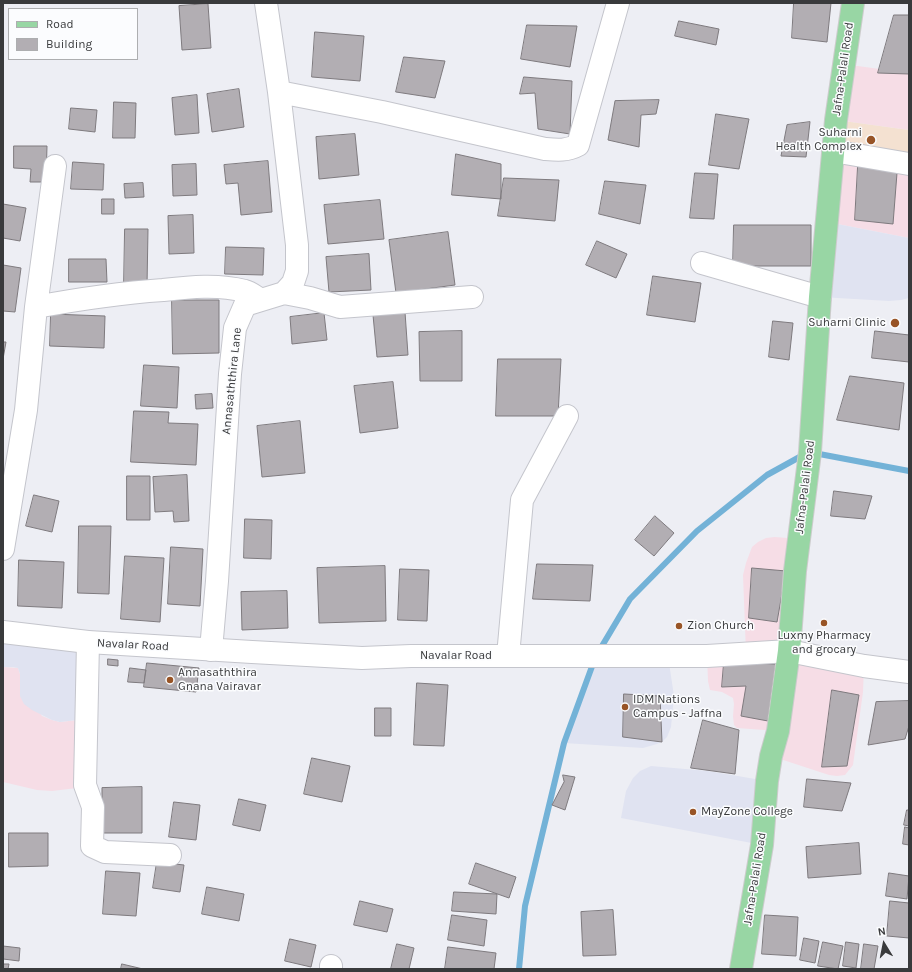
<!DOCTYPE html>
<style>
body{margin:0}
#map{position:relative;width:912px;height:972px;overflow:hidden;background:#edeef4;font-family:Karla,sans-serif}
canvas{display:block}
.frame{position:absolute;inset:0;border:4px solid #393a3c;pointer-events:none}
.legend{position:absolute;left:8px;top:8px;width:130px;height:52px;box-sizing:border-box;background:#fbfcfe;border:1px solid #adaeb0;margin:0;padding:5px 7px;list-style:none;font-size:12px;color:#393a3c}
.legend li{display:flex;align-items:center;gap:8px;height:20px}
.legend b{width:20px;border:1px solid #adaeb0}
.north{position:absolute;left:864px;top:924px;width:40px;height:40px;-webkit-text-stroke:3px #fbfcfe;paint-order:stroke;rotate:350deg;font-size:11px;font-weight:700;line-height:16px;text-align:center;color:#393a3c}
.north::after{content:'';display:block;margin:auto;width:14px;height:18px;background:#393a3c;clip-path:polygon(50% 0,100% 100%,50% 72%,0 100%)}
</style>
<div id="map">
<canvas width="912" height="972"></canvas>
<div class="frame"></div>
<ul class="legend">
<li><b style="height:5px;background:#98d6a4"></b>Road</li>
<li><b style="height:11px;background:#b2aeb3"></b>Building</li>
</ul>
<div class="north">N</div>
</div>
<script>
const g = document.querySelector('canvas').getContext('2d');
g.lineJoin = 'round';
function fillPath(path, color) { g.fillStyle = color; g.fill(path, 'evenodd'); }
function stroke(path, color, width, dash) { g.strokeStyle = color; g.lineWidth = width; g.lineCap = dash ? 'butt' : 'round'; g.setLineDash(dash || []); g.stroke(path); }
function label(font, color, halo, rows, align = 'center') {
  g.font = font + ' Karla,sans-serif'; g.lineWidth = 3; g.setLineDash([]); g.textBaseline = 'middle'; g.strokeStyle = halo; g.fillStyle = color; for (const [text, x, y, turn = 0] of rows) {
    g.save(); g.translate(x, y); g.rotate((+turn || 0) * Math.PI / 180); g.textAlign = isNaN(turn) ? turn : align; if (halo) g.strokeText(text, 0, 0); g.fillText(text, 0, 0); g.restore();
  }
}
const commercial = new Path2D(`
 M843,64l66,9v57l-73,-10z
 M833,151l76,13v74l-82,-16z
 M775,537l24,2 -10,112 75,15 -1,26 -10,73 -8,10 -8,1 -8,-1 -58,-19 7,-25 -41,-3 -3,-3 -1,-9 1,-12 -1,-6 -11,-6 -12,-2 -2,-9 -1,-25 39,-3 -3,-78 3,-12 6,-16 6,-5 8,-4z
 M3,667l15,1 2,6v7l22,35 10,4 8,2 17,-2v68l-25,3 -15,-1 -34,-8z`);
const built = new Path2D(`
 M827,222l82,16v60l-8,2 -12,1 -69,-4z
 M3,632l85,10 -11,78 -17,2 -8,-2 -20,-10 -8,-6 -4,-8v-22l-2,-6 -5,-1h-10z
 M596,656h72l6,40 -3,31 -4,10 -4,4 -6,3 -14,4 -79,-5z
 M651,766l57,5 59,10 -5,64 -141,-27 5,-27 7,-13 7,-7z`);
const medical = new Path2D(`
 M836,120l73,10v34l-76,-13z`);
const stream = new Path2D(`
 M814,453l95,18
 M599,651l31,-52 67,-68 70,-56 38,-21
 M519,969l6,-63 39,-163 30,-82`);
const building = new Path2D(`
 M794,3h37l-4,39 -35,-4z
 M208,4l3,44 -29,2 -3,-44z
 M894,15h15v59l-31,-1z
 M679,21l40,8 -3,16 -41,-9z
 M527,25l50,1 -7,41 -49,-8z
 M315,32l49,4 -4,45 -48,-4z
 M404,57l41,4 -10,37 -39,-6z
 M524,77l48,4 -2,53 -32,-5 -3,-36 -15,1z
 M239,89l5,38 -32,5 -5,-38z
 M197,95l2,38 -24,2 -3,-37z
 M659,100l-3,14 -15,1 -2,32 -31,-7 7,-39z
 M114,102l22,1 -1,35h-22z
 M71,108l26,2 -2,22 -26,-3z
 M716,114l33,5 -10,50 -30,-4z
 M810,122l-4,35 -25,-1 6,-31z
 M355,134l4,41 -40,4 -3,-42z
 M14,146h33l-1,36h-16l1,-13 -17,-1z
 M456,154l45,10v35l-49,-4z
 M268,161l4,51 -31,3 -3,-32 -12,1 -2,-19z
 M73,162l31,2 -1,26 -32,-1z
 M196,164l1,31 -24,1 -1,-31z
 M858,166l39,7 -4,51 -38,-4z
 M695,173l23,1 -4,45 -24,-1z
 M504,178l55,2 -4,41 -57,-5z
 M605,181l41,4 -6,39 -41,-10z
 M143,183l1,14 -19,1 -1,-14z
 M102,199h12v15h-12z
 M380,200l4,39 -56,5 -4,-39z
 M3,204l23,4 -6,33 -17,-3z
 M193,215l1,38 -25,1 -1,-38z
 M734,225h77v41h-78z
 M125,229h23l-1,57 -23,-1z
 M448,232l7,53 -59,8 -7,-53z
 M597,241l30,13 -11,24 -30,-13z
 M226,247l38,1 -1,27 -38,-1z
 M369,254l2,36 -42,2 -3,-35z
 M69,259h37l1,23h-38z
 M3,265l18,3 -6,44 -12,-1z
 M653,276l48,7 -6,39 -48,-7z
 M172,300h47v53l-46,1z
 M405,312l3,43 -31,2 -4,-42z
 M324,313l3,27 -35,4 -2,-27z
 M51,314l54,2 -1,32 -54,-2z
 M773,321l20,2 -4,37 -20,-3z
 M462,331v50h-42l-1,-49z
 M875,331l34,4v27l-37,-4z
 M3,342h3l-3,17z
 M498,359h63l-3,57h-62z
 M144,365l35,2 -2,41 -36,-2z
 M850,376l54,7 -5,47 -62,-10z
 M393,382l5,46 -38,5 -6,-47z
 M212,394l1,14 -17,1 -1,-14z
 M134,411l35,1 -1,11 30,1 -2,41 -65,-3z
 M300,421l5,52 -43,4 -5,-51z
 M187,475l2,46 -15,1 -1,-11 -18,1 -2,-35z
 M127,476h23v44h-23z
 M834,491l38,5 -7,23 -34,-3z
 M34,495l25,6 -7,31 -26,-6z
 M655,516l19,17 -20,23 -19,-16z
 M245,519l27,1 -1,39 -27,-1z
 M79,526h32l-2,68 -31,-1z
 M171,547l32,2 -3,57 -32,-2z
 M125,556l39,2 -4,64 -39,-3z
 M19,560l45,2 -2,46 -44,-2z
 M537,564l56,1 -3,36 -57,-2z
 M385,566l1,55 -67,2 -2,-55z
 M752,568l34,3 -9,51 -28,-4z
 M400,569l29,1 -2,51 -29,-1z
 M287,591l1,37 -46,2 -1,-38z
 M108,659l10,1v6l-10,-1z
 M147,663l52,5 -3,24 -52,-5z
 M724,663l52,1 -8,57 -27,-5 5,-30 -24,1z
 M130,668l16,2 -2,13 -16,-1z
 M417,683l31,2 -4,61 -30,-1z
 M832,690l27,5 -12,71 -25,1z
 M624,694l36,2 2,46 -39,-5z
 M909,701v25l-4,13 -37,6 8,-43z
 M375,708h16v28h-16z
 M703,720l36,10 -4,44 -44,-6z
 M312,758l38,8 -8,36 -38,-8z
 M563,775l12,2 -10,33 -13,-5 12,-23z
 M807,779l44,4 -9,28 -38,-4z
 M142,787v46h-40v-45z
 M239,799l27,6 -6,26 -27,-6z
 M174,802l26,3 -4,35 -27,-3z
 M907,810h2v16l-5,-1z
 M905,827l4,1v17l-6,-1z
 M9,833h39v33l-39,1z
 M859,843l2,31 -53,4 -2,-31z
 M157,862l27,3 -4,27 -27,-4z
 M476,863l40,14 -7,21 -40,-14z
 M106,871l34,2 -4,43 -33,-2z
 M889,873l20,3 -2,23 -21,-3z
 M207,887l37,7 -5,27 -37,-7z
 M454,892l43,2 -1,20 -44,-3z
 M360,901l33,8 -6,23 -33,-7z
 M890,901l19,2v35l-22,-2z
 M613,910l3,45 -33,1 -2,-44z
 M452,915l35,5 -3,26 -36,-6z
 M765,915l33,2 -2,39 -34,-2z
 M804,938l15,3 -4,22 -15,-3z
 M290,939l26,6 -5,22 -26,-6z
 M823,942l20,4 -5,23 -20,-3z
 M846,942l13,2 -3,24 -13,-2z
 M397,944l17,4 -5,21h-18z
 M864,944l14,2 -4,23h-13z
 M3,946l17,2 -1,13 -16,-2z
 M448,947l48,6 -2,16h-49z
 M3,964h6l-1,5h-5z
 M122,964l21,5h-22z`);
const minor = new Path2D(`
 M279,92l103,20 163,37c12,1 22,2 33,-4l40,-142
 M833,151l76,13
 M55,166l-19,141c43,-8 84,-14 127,-17 27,-3 55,-6 82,1 5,1 11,6 16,9
 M702,263l118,34
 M284,293l26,5 30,9 132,-10
 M3,549l23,-139 10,-103
 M88,642l-3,143 8,22 -1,39 13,6 65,3
 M211,650l6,-69 13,-207 5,-46 10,-23 39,-12 9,-10 4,-12v-26l-18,-153 -13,-89
 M508,656l14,-156 45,-84
 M331,969v-3`);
const tertiary = new Path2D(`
 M3,632l85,10 164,10 110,6 49,-2h296l82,-5 75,15 45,6`);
const primary = new Path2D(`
 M741,969l21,-124 5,-64 4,-25 7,-25 11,-80 6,-80 15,-119 10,-155 16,-177 17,-117`);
const markers = [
 [871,140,5,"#985426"],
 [895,323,5,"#985426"],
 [824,623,4,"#985426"],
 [679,626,4,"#985426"],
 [170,680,4,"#985426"],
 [625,707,4,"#985426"],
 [693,812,4,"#985426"]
];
const streetNames = [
 ["Jafna-Palali Road",843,69,-82],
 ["Annasaththira Lane",232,381,-84],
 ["Jafna-Palali Road",805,487,-83],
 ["Navalar Road",133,645,3],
 ["Navalar Road",456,656],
 ["Jafna-Palali Road",755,879,-81]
];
const poiNames = [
 ["Suharni",862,133,"right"],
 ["Health Complex",862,147,"right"],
 ["Suharni Clinic",886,323,"right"],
 ["Zion Church",687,626],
 ["Luxmy Pharmacy",824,636,"center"],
 ["and grocary",824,650,"center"],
 ["Annasaththira",178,673],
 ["Gnana Vairavar",178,687],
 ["IDM Nations",633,700],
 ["Campus - Jaffna",633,714],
 ["MayZone College",701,812]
];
fillPath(commercial, '#f6dde6');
fillPath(built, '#e0e3f1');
fillPath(medical, '#f4e1d1');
stroke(stream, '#73b2d7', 6);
fillPath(building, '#b2aeb3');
stroke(building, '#7e7a7e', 1);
stroke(minor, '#c4c5cc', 24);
stroke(tertiary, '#c4c5cc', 24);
stroke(primary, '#ccc', 24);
stroke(minor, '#fff', 22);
stroke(tertiary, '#fff', 22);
stroke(primary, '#98d6a4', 22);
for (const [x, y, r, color] of markers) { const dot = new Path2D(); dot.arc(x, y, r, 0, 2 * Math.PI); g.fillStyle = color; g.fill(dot); stroke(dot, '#fbfcfe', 1.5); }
label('12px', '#393a3c', '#fbfcfe', streetNames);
label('12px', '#393a3c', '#fbfcfe', poiNames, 'left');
</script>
